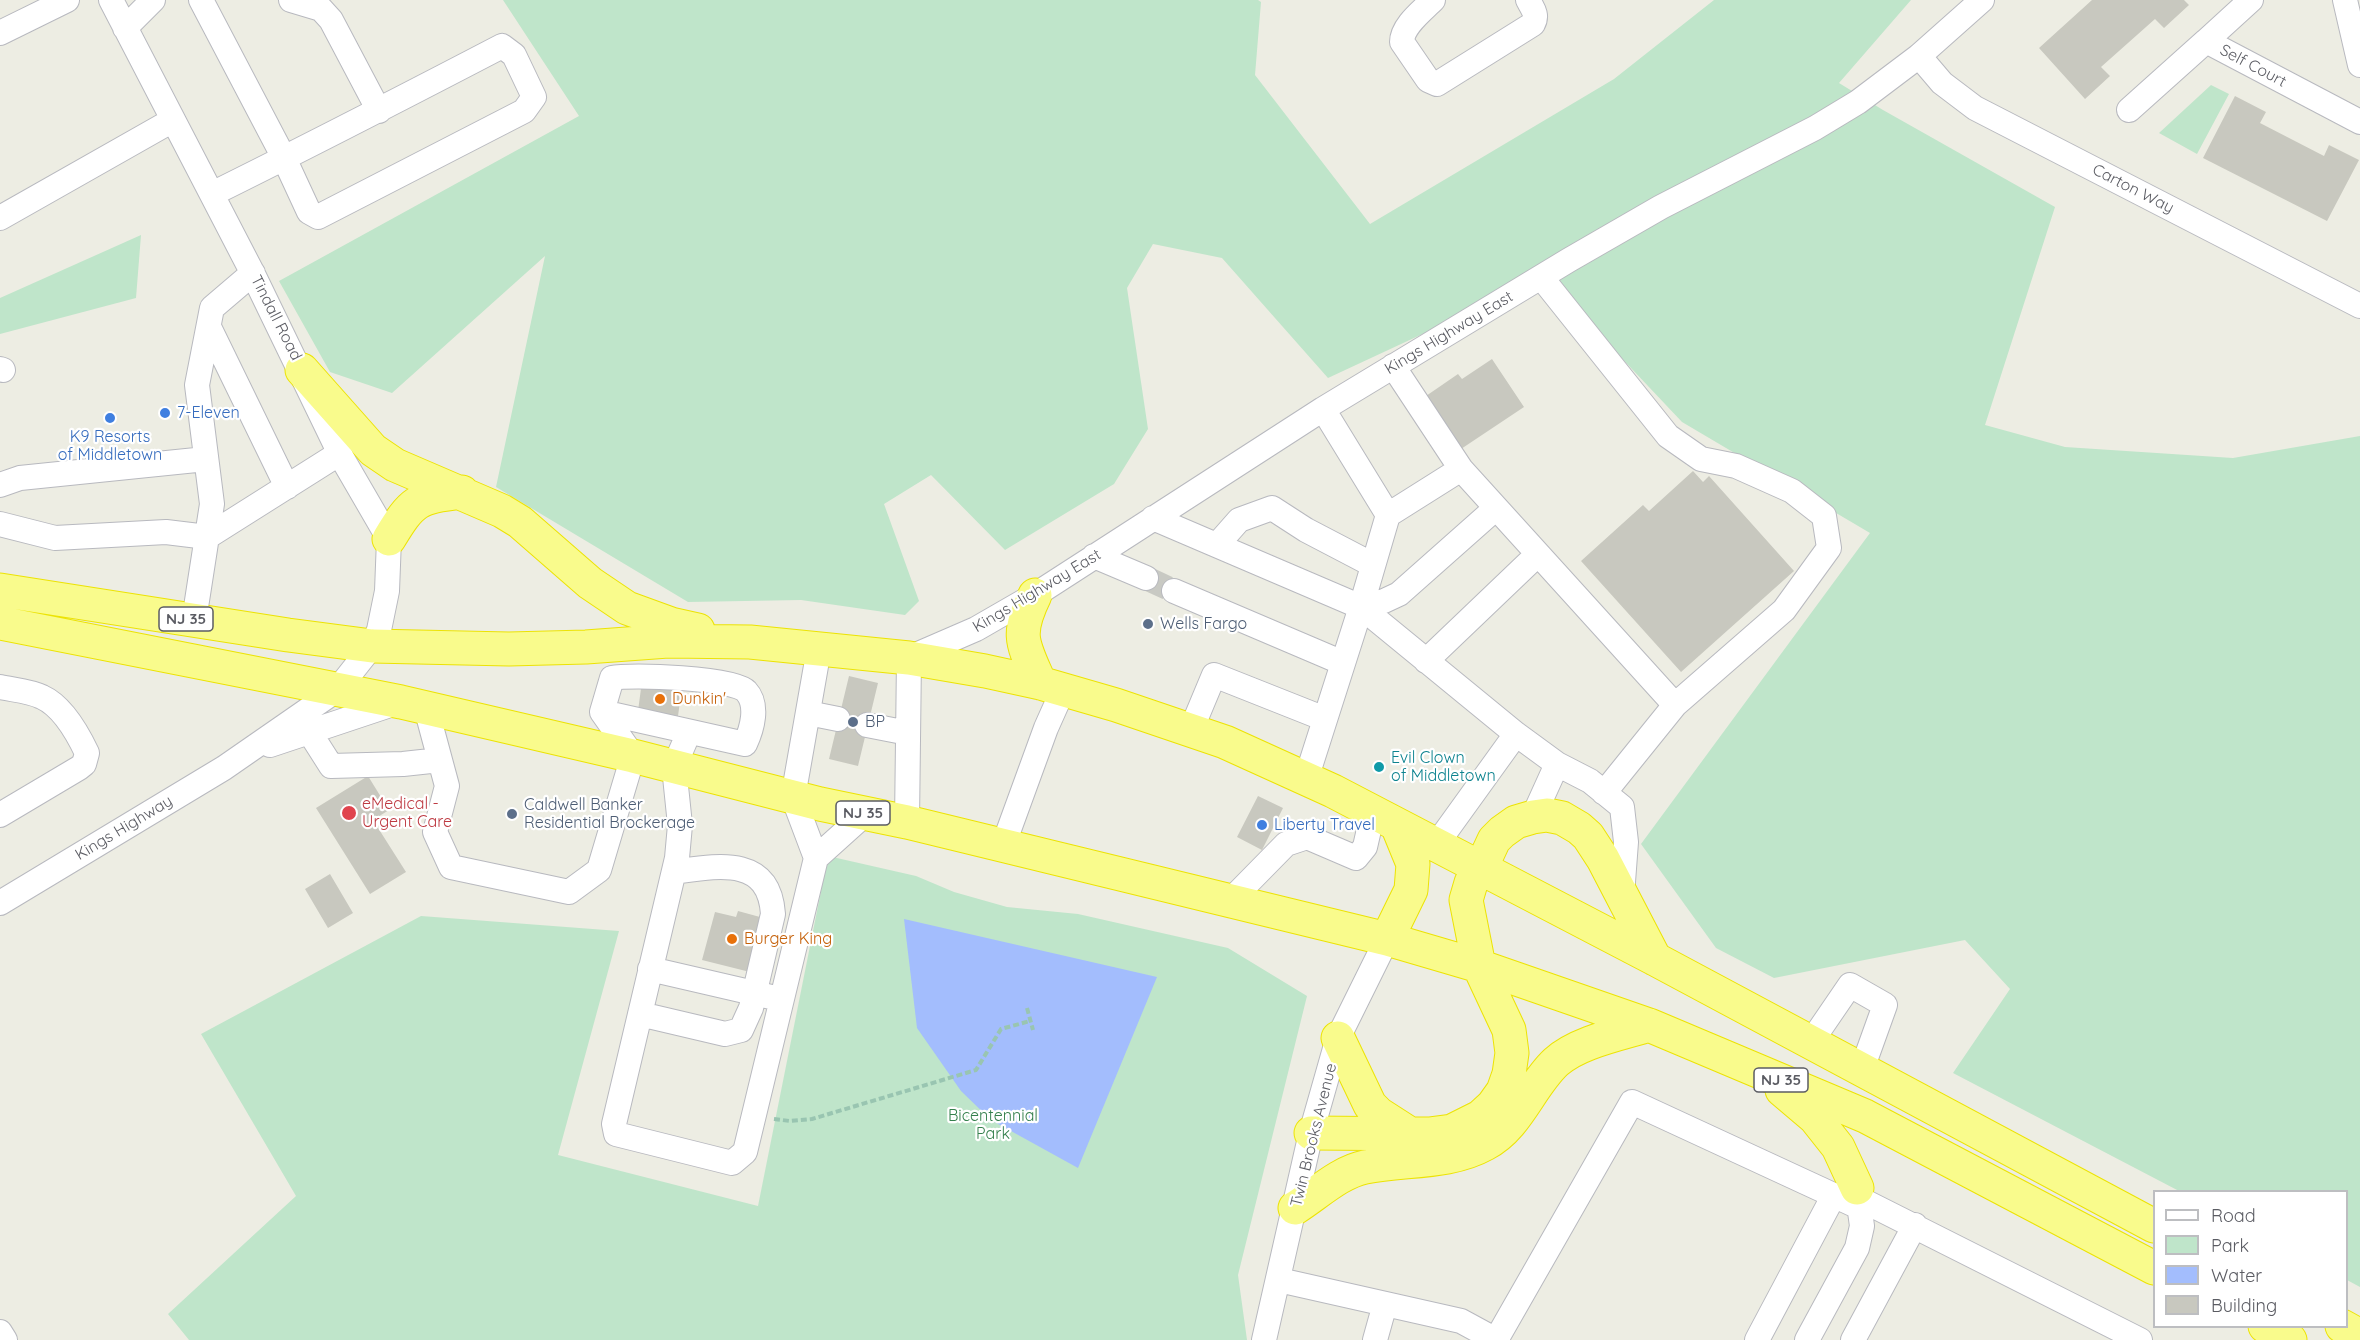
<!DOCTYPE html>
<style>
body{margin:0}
#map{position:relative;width:2360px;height:1340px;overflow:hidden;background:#edede3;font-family:Quicksand,sans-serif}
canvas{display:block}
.legend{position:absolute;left:2153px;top:1190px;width:195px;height:138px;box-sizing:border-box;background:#fff;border:2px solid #bdbec1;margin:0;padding:8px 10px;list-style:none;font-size:18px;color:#5b5c63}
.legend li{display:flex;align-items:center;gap:12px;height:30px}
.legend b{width:30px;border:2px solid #bdbec1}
</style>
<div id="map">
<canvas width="2360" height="1340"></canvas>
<ul class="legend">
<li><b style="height:8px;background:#fff"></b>Road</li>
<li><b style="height:16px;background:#bfe5ca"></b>Park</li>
<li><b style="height:16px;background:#a3bdfd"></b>Water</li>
<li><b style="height:16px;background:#c8c8bf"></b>Building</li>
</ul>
</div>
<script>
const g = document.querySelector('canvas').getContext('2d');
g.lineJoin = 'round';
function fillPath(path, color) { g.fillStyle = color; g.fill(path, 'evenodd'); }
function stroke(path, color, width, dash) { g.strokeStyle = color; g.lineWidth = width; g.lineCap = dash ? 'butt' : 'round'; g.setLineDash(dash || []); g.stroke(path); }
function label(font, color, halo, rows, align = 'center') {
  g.font = font + ' Quicksand,sans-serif'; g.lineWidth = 4.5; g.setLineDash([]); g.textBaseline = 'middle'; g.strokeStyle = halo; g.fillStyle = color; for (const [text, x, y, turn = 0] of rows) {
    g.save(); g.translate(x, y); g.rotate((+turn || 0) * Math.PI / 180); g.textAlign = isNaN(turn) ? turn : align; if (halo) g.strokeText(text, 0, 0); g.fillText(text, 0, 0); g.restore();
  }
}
const green = new Path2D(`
 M503,0h755l3,2 -6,73 115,149 244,-145 100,-79h197l-72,83 44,27 172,97 -70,218 80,22 168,11 127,-22v851l-13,-7 -1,-88 -167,-1 -226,-118 57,-84 -45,-49 -191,38 -58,-30 -75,-104 229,-311 -188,-111 -137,-145 -217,101 -106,-120 -69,-14 -26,44 21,141 -34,55 -109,66 -74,-75 -47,29 35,97 -14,14 -104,-15 -113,2 -192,-115 49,-231 -153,137 -62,-21 -51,-91 300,-165z
 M2211,85l18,9 -32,60 -38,-21z
 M141,235l-5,63 -136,36v-36z
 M828,856l88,20 38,16 53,15 71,7 150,34 79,48 -69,279 9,65h-1058l-21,-26 128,-118 -95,-162 220,-118 198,15 -61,224 200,51z`);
const water = new Path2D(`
 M904,919l253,58 -79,191 -87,-48 -30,-29 -44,-63z`);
const building = new Path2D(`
 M2092,0h92l5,5 -25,23 -9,-9 -54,48 9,9 -25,23 -46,-51z
 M2235,96l31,16 -6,11 64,33 5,-11 30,15 -32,61 -124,-63z
 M1492,359l32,48 -63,42 -35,-53 32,-22 4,5z
 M1693,471l10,11 6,-6 85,95 -113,101 -100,-111 62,-56 6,6z
 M849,676l29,7 -20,83 -29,-7z
 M642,681l40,6 -4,29 -40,-5z
 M368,776l21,34 -16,10 33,52 -36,22 -54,-86z
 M1258,796l25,12 -21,42 -25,-13z
 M330,874l23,39 -25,15 -23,-39z
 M738,911l22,6 -10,55 -48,-12 13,-48 21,5z`);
const minorTunnel = new Path2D(`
 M1146,578l28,13`);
const path = new Path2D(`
 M1027,1008l6,22
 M774,1119l16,2 22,-2 164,-49 25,-41 29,-8`);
const minor = new Path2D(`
 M201,0l83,158 25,54 9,5 206,-106 10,-14 -20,-42 -12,-9c-96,50 -193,100 -290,148
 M291,0l30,9 10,11 48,91
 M1433,0c-11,11 -31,26 -31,42l26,38 9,4 96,-60c5,-9 0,-15 -5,-24
 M2251,0l-45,41 154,81
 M2345,0l15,65
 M125,28l28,-28
 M0,33l67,-33
 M1919,56l23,27 33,25 385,198
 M2129,110l77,-69
 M0,218l173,-98
 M1541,277l127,159 33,23 35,7 56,25 32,25 5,32 -45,62 -109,95 -71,88
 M209,327l78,160
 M0,369l3,1
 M1323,409l65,106 -27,92
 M1461,469l214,236
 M0,485l20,-7 186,-19
 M1388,515l73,-46 -68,-103
 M1153,518l208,89 -55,172
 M0,524l55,14 111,-6 41,5 133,-84
 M1217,545l22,-25 33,-12 34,22 67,35
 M1094,556l52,22
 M1174,591l169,72
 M1361,607l155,127 41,30 33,17 32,26 4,35 -4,53
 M1361,607l23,-6 15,-7 97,-86
 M194,620l18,-116 -15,-119 15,-77 41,-35
 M1426,661l112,-107
 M0,687c14,3 30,4 42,10 20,9 36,37 45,56l-3,11 -5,4 -79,47
 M426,708l21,78 -12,46 16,35 118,25 30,-22 34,-114 -31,-44 10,-34c18,-4 123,0 134,13 13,14 6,38 -1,53l-143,-32
 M808,713l30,6
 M867,725l41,8
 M1191,730l23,-55 111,44
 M689,732l-15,35 6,58 -3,33 -63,266 2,10 116,29 13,-11 71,-294 -23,-61 26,-148
 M310,733l21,33 72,-2 37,-4
 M270,745l129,-43
 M1533,817l24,-53
 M907,822l2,-164 67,-29 59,-34 288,-186 246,-149 92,-53 154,-79 43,-26 61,-46 63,-56
 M1436,845l80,-111
 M1003,846l43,-118 17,-38
 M816,858l50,-45
 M1230,901l56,-57 21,-7 49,21 9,-11 8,-35
 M0,903l224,-135 114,-79 34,-43 7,-16 8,-39 2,-52 -47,-81 -91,-188 -140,-270
 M650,969l121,28
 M640,1014l85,20 16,-4 10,-22 22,-94c-4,-59 -56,-48 -99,-42
 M1811,1042l39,-57 35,20 -23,64
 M1858,1198l282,142
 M1279,1280l182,41 35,19
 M0,1332l5,8
 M1264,1340l47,-207 27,-95 49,-99
 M1375,1340l10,-36
 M1496,1340l136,-238 227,105
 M1757,1340l77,-145
 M1807,1340l50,-92 5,-22 -5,-36
 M1853,1340l62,-115`);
const highway = new Path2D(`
 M302,370l71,80 22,15 107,46 18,11 70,61 37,25 44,16 27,6
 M389,539c23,-38 28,-42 73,-47
 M0,590l288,45 84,11 137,3 77,-2 82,-6 82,1 159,16 76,13 55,12 76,22 109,37 108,49 322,168 499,267
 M1035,595c-20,41 -12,49 5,88
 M0,623l401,79 232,54 187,48 87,18 480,117 92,27 170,59 216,91 289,152
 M1387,939l24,-49 2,-26 -16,-39
 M1338,1038l32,67 9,9 28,18
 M1782,1090l33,28 23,29 19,41
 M1311,1133l118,1 23,-3 28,-14 13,-12 10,-14 6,-17 3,-21 -3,-23 -30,-64 -13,-66 5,-17 10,-15 13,-28 8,-8 14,-10 17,-5 14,-2 15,3 17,10 9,8 15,23 52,100
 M1295,1208c22,-14 45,-36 70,-41 40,-8 84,-3 120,-23 33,-17 45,-58 71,-82 22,-20 64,-28 93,-37
 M2265,1326l25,14
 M2342,1326l18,10`);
const markers = [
 [165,413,6,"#3f7fe0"],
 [110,418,6,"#3f7fe0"],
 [1148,624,6,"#5c6f8a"],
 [660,699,6,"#e8710a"],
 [853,722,6,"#5c6f8a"],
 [1379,767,6,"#0f9aa8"],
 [349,813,8,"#e0444e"],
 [512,814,6,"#5c6f8a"],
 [1262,825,6,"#3f7fe0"],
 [732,939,6,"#e8710a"]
];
const shields = [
 [186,619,54],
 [863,813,54],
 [1781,1080,54]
];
const shieldNames = [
 ["NJ 35",186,619],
 ["NJ 35",863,813],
 ["NJ 35",1781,1080]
];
const streetNames = [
 ["Self Court",2253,66,28],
 ["Carton Way",2133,189,27],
 ["Tindall Road",276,318,63],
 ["Kings Highway East",1449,333,-31],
 ["Kings Highway East",1037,591,-31],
 ["Kings Highway",124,828,-31],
 ["Twin Brooks Avenue",1314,1135,-76]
];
const shopNames = [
 ["7-Eleven",177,413],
 ["K9 Resorts",110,437,"center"],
 ["of Middletown",110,455,"center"],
 ["Liberty Travel",1274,825]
];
const serviceNames = [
 ["Wells Fargo",1160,624],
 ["BP",865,722],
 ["Caldwell Banker",524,805],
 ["Residential Brockerage",524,823]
];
const foodNames = [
 ["Dunkin'",672,699],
 ["Burger King",744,939]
];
const cultureNames = [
 ["Evil Clown",1391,758],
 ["of Middletown",1391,776]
];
const healthNames = [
 ["eMedical -",362,804],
 ["Urgent Care",362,822]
];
const parkNames = [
 ["Bicentennial",993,1116],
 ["Park",993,1134]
];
fillPath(green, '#bfe5ca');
fillPath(water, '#a3bdfd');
fillPath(building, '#c8c8bf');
stroke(minorTunnel, '#c8c9c3', 24, [24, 12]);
stroke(minor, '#b8b9bf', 26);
stroke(highway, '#ece304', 35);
stroke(path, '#99c5b1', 4, [6, 3]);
stroke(minor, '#fff', 24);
stroke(highway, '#f9fb8c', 33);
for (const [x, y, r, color] of markers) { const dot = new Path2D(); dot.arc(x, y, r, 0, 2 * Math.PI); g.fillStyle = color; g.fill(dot); stroke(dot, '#fff', 2); }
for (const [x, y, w] of shields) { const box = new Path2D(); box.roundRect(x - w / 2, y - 12, w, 24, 4.5); g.fillStyle = '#fff'; g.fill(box); stroke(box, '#5b5c63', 1.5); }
label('bold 15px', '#5b5c63', null, shieldNames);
label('16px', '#5b5c63', '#fff', streetNames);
label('16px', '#366cbe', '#fff', shopNames, 'left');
label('16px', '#4e5e75', '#fff', serviceNames, 'left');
label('16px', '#c56008', '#fff', foodNames, 'left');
label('16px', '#0d838f', '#fff', cultureNames, 'left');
label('16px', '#be3a42', '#fff', healthNames, 'left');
label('16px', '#35804d', '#fff', parkNames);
</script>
